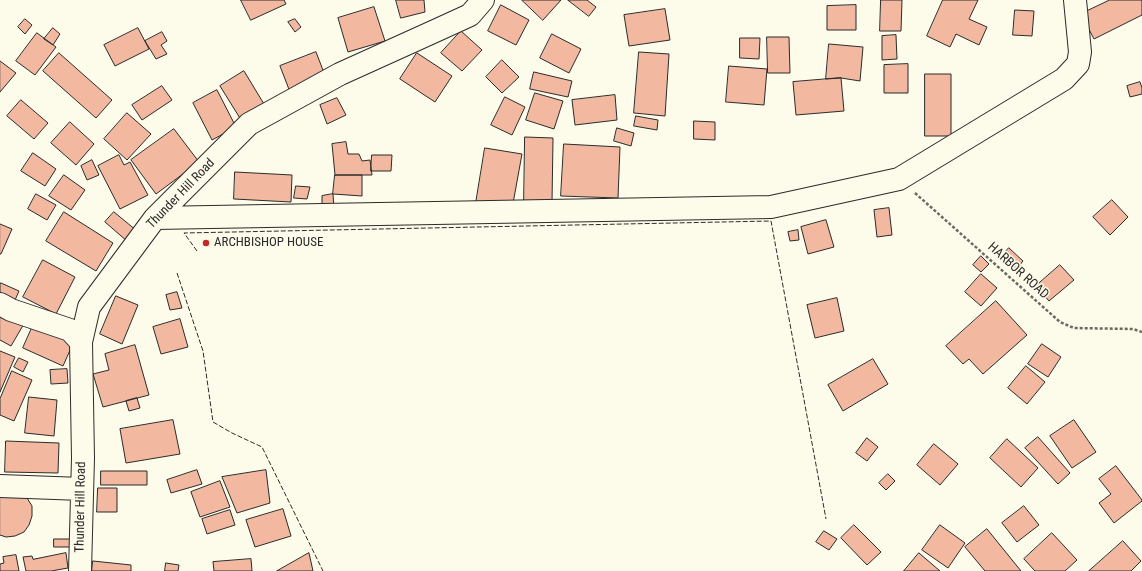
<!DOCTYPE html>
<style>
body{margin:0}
canvas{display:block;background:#fdfbea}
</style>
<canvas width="1142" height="571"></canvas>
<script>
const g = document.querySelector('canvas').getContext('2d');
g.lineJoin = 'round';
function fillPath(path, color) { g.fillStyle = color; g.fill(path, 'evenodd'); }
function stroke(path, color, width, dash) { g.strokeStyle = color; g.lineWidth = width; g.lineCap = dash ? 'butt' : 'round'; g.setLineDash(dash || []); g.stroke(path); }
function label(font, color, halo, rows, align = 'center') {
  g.font = font + ' "Roboto Condensed",sans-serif'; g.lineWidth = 3; g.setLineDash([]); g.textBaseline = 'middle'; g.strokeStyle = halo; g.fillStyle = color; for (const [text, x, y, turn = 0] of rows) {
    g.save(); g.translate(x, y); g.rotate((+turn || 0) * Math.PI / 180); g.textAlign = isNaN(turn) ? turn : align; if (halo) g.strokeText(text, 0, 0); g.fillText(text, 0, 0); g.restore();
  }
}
const building = new Path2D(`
 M241,0h43l2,4 -35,16z
 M396,0h28l1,12 -24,6z
 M522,0h39l-18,20z
 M568,0h19l9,7 -7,9z
 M881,0h21l-1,31h-21z
 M943,0h35l-9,19 18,8 -8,18 -23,-11 -6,13 -23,-11z
 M1110,0h32v15l-48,24 -13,-25z
 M501,5l28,15 -13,25 -28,-14z
 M856,5v25h-29v-24z
 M374,7l11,34 -37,11 -10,-34z
 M665,9l5,31 -41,6 -5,-31z
 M1015,10l19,1 -2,25 -19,-1z
 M25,19l7,6 -7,9 -7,-7z
 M295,19l6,8 -6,5 -7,-10z
 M53,28l7,6 -7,11 -9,-6z
 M138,28l11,21 -34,17 -11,-21z
 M461,31l21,19 -20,21 -21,-18z
 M162,32l5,9 -6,4 6,9 -11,5 -11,-18z
 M37,33l19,14 -21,28 -19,-14z
 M552,34l29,15 -12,24 -29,-15z
 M896,35l1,24 -15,1v-24z
 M767,37h22l1,36h-22z
 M740,38h20l-1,21 -19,-1z
 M829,44l34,3 -3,34 -19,-3 -15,1z
 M316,52l10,26 -36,14 -10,-26z
 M639,52l30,2 -4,62 -31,-3z
 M59,53l53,47 -16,18 -53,-47z
 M417,53l35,23 -17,26 -35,-23z
 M502,60l17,17 -17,16 -16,-16z
 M0,61l16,12 -16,19z
 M908,64v29h-24v-28z
 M729,66l38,3 -3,36 -38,-3z
 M244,71l23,38 -24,14 -23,-37z
 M534,72l38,9 -4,16 -38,-8z
 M925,74h26v62h-26z
 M841,78l3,33 -48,4 -3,-33z
 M1140,82l2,6v6l-12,3 -3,-11z
 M162,86l10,14 -30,20 -10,-15z
 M217,90l19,37 -24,13 -19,-37z
 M535,93l28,8 -9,28 -28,-9z
 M615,95l2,25 -42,5 -3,-25z
 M505,97l20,10 -13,28 -21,-10z
 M337,98l9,17 -19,9 -7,-19z
 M21,100l27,23 -14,16 -27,-23z
 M127,113l24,21 -24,26 -23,-21z
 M636,116l22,4 -1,10 -23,-4z
 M694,121l21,1v18l-21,-1z
 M70,122l24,22 -18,21 -25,-22z
 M617,128l17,5 -3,13 -17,-5z
 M174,129l25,33 -43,32 -25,-34z
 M525,137l28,1 -1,65h-28z
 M346,142l2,12h11l3,7 8,-1 2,15h-37l-3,-31z
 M564,144l56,3 -2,51 -57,-2z
 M485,148l37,6 -10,55 -36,-6z
 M33,153l23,16 -11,17 -24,-15z
 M119,155l5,10 6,-3 18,33 -28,14 -22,-43z
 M372,155h20l-1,16h-20z
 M92,160l7,15 -12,5 -6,-14z
 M235,172l57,3 -1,27 -57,-3z
 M64,175l21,15 -14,20 -22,-14z
 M335,175h27v21l-29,-2z
 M296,186l14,1 -3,12 -13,-1z
 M36,194l20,11 -9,15 -19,-11z
 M333,194l1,15h-12v-13z
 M1112,200l16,17 -18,18 -17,-18z
 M889,208l3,27 -15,2 -3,-27z
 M64,212l49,31 -17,28 -50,-30z
 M114,212l23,19 -9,11 -23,-20z
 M826,220l8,27 -26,7 -7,-27z
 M0,224l12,5 -11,25h-1z
 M798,230l1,10 -9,1 -2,-9z
 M1009,248l14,13 -8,10 -15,-13z
 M981,256l8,8 -8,8 -8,-7z
 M43,260l32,17 -19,37 -33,-17z
 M1060,265l14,15 -25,21 -13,-15z
 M981,274l16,14 -16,18 -16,-14z
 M1,283l18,8 -7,16 -12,-5v-17z
 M177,292l5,16 -12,2 -4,-15z
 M116,296l22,9 -16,39 -22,-10z
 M837,298l7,33 -29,7 -8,-33z
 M996,301l31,34 -44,39 -14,-15 -6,5 -17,-18z
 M0,309l25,13 -14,24 -11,-6z
 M180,319l8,28 -27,7 -8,-27z
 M35,321l40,18 -12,27 -40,-18z
 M1042,344l19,13 -13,20 -20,-13z
 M135,345l14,50 -46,12 -10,-33 16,-4 -4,-16z
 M0,351l15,6 -15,35z
 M19,358l9,4 -5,10 -9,-5z
 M873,359l15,25 -45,27 -15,-26z
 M1026,366l19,16 -18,22 -19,-16z
 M67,369l1,14 -17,1 -1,-14z
 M12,371l20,9 -18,41 -14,-6v-16z
 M29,397l28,3 -3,36 -29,-3z
 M137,398l3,10 -11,3 -3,-10z
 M173,420l7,34 -54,9 -6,-34z
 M1074,420l22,32 -24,16 -22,-32z
 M1038,437l32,36 -12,11 -33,-36z
 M867,438l11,9 -11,14 -11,-8z
 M1007,439l31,29 -17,19 -31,-29z
 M6,441l53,2 -1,30 -53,-1z
 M934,444l24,20 -18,21 -23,-20z
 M1116,466l26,34v1l-28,22 -15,-20 12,-9 -12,-15z
 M197,470l5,14 -31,9 -4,-13z
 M266,470l4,33 -33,10 -15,-36z
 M101,471h46v14h-46z
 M888,474l7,7 -9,9 -7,-7z
 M220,481l10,26 -30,10 -9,-25z
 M98,488h19v24h-20z
 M0,490l27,8 5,8v10l-3,9 -5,7 -9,4 -9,1 -6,-2z
 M1024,506l15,19 -22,17 -15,-19z
 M283,509l8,27 -36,11 -9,-27z
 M230,510l5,15 -28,9 -5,-15z
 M854,525l27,27 -14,13 -26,-27z
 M940,525l25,18 -17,25 -26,-18z
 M987,529l34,42h-36l-20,-24z
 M824,531l13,8 -8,11 -13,-8z
 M1052,533l25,27 -12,11h-30l-11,-12z
 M54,539h16v8h-16z
 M1123,541l18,20 -10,10h-42z
 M66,553l2,15 -17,3h-25l-3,-14 9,-1 1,3z
 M309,553l4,18h-36z
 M919,553l21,18h-36z
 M16,555l3,16h-19v-7l4,-1 -1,-6z
 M251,559l1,12h-38l-1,-9z
 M93,561l38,4v6h-39z
 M166,563l13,2 -1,6h-13z`);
const path = new Path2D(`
 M915,193l145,129 14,6 59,1 9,3`);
const minor = new Path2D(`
 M155,218l616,-11 128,-28 165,-100 14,-15 2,-12 -5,-52
 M0,304l11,6 59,20 11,12
 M0,486l82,3
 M80,571l3,-113 -2,-116 8,-35 66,-89 94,-94 91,-50 95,-43 35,-16 13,-15`);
const fence = new Path2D(`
 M197,251l-13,-18 587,-12 55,298
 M177,273l26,78 10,71 19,11 30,14 61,124`);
const markers = [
 [206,243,4,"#c62828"]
];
const streetNames = [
 ["Thunder Hill Road",181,194,-46],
 ["HARBOR ROAD",1018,271,42],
 ["Thunder Hill Road",81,507,-89]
];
const poiNames = [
 ["ARCHBISHOP HOUSE",214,243]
];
fillPath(building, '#f2b8a0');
stroke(building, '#2b2b2b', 1);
stroke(minor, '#2b2b2b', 24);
stroke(path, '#6a6964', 2.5, [3, 2]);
stroke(minor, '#fdfbea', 22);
stroke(fence, '#2b2b2b', 1, [5, 2]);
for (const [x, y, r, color] of markers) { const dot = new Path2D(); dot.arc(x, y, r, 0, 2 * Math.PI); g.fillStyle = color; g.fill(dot); stroke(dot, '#fdfbea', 1.5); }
label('13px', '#2b2b2b', '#fdfbea', streetNames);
label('13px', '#2b2b2b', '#fdfbea', poiNames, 'left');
</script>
